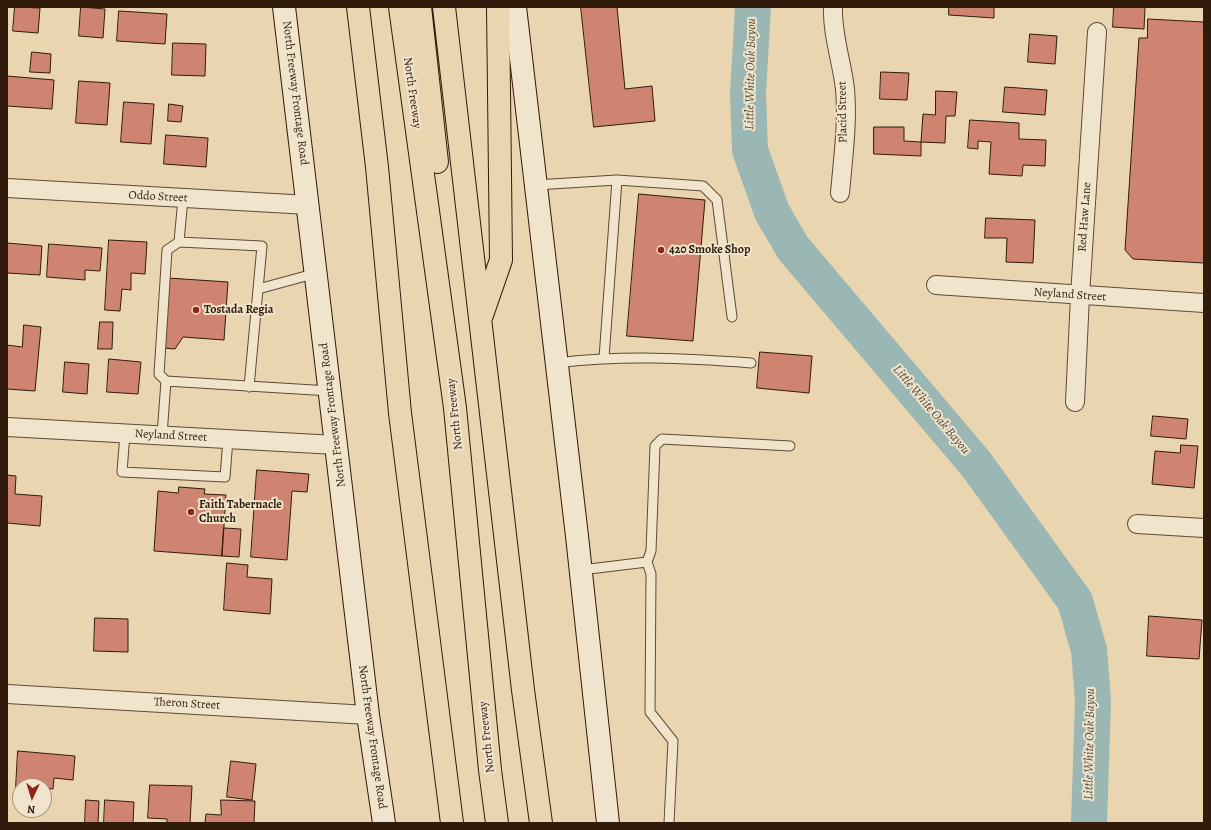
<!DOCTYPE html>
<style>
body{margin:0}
#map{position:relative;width:1211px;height:830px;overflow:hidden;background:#ead5b1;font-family:Alegreya,serif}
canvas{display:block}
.frame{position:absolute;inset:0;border:8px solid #311b0a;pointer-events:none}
.north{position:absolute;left:12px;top:778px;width:40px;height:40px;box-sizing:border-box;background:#f1e4cc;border:1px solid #a4947e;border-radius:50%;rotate:184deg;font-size:11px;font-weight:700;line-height:16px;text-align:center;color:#311b0a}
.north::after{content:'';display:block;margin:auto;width:14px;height:18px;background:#8f2418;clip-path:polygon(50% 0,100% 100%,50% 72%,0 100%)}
</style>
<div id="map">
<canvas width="1211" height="830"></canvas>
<div class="frame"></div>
<div class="north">N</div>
</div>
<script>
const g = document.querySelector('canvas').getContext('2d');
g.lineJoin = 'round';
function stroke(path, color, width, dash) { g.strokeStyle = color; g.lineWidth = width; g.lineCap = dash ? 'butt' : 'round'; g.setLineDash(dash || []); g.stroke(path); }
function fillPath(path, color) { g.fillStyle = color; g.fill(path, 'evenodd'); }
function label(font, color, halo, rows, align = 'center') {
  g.font = font + ' Alegreya,serif'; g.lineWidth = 4; g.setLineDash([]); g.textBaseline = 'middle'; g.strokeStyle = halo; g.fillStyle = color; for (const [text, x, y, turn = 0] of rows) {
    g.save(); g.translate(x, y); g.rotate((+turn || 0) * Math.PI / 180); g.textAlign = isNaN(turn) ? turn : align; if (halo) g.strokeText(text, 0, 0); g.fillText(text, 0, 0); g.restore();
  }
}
const river = new Path2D(`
 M753,7l-5,86 2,57 22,62 21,36 183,216 99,137 14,49 4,50 -4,123`);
const building = new Path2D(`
 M15,7l25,1 -2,25 -25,-2z
 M81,7l24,2 -2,29 -24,-2z
 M581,7h36l8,82 27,-3 3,35 -61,6z
 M949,7h45v11l-45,-3z
 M1114,7h31l-1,22 -31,-2z
 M119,11l48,3 -2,30 -48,-3z
 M1148,19l56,3v241l-71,-4 -8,-9 14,-212h8z
 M1030,34l27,2 -2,28 -27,-2z
 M173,43l33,1 -1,32 -33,-1z
 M32,52l19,2 -1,19 -20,-1z
 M881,72l28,1 -2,27 -27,-1z
 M7,76l47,4 -2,29 -45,-3z
 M79,81l31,2 -3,42 -31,-2z
 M1005,87l42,3 -2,25 -42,-3z
 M936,91l21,1 -2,24h-9l-1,27 -24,-1 2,-28 12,1z
 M124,102l30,2 -3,40 -30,-2z
 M169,104l14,2 -2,16 -13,-1z
 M970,120l49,3v16l27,1 -1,26 -22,-1 -1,11 -33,-2 2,-32 -13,-1v8l-10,-1z
 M874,127h30v14l17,1v14l-47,-2z
 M166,135l42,3 -2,29 -42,-3z
 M639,194l66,6 -12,141 -66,-5z
 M986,218l49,2 -2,43 -27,-1 1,-24h-22z
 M109,240l38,2 -2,32 -14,-1v17l-9,-1 -2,22 -15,-1z
 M7,243l35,3 -2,29 -33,-2z
 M49,244l53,4 -2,23 -15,-1v10l-38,-3z
 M168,278l60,4 -4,58 -41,-3 -8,12 -12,-1z
 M100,322h13l-1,27h-14z
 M24,325l17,2 -6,64 -28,-2v-44l15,2z
 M760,352l52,4 -3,37 -52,-5z
 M109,359l32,3 -3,32 -31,-2z
 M65,362l24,2 -2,30 -24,-2z
 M1153,416l35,3 -2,20 -35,-3z
 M1181,445l17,1 -4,42 -42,-4 3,-33 25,2z
 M257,470l52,4 -2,18 -15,-1 -5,69 -36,-3z
 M7,475l9,1 -1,18 27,2 -2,30 -33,-3z
 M179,487l26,2 -1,5 22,1 -4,61 -68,-5 4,-60 20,2z
 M224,528l17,1 -2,28 -17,-1z
 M227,563l21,2 -1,12 25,2 -2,35 -46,-4z
 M1149,616l53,4 -3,39 -52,-3z
 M95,618l33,1v33l-34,-1z
 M18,751l57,5 -2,24 -19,-2 -1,11 -9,-1v-2l-28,1z
 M231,761l25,3 -4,36 -25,-3z
 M150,785l42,1 -2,37h-23v-4l-19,-1z
 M86,800l13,1 -1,22h-13z
 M105,800l29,2 -1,21h-29z
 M221,800l34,1 -1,22h-49l1,-9 15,1z`);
const lane = new Path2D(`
 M617,180l86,6 14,14 15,117
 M535,185l82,-5 -13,178
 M183,198l-4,44 83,4 -13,141
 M258,289l59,-16
 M556,363c65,-8 130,-5 195,0
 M166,381l-7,-7 8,-124 12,-8
 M125,433l-3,39 103,5 3,-38
 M162,435l4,-54 164,10
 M647,562l4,12 -1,138 23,29 -4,82
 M647,562l4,-11 4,-105 7,-7 128,7
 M581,570l66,-8`);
const street = new Path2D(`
 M833,7c-1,28 9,55 12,82 3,34 -2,69 -5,104
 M7,188l302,17
 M936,285l268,18
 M1075,402l5,-106 17,-264
 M7,427l329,18
 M1137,524l67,4
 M7,694l361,21`);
const secondary = new Path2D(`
 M284,7l84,708 16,108
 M515,7l62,529 31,287`);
const highway = new Path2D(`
 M358,7l19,160 23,246 52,410
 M400,7l55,401 35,362 7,53
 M420,7l17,155
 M444,7l79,683 18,133
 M482,315l19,-55 -3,-253`);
const markers = [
 [661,250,4,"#8f2418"],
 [196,310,4,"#8f2418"],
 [191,512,4,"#8f2418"]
];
const streetNames = [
 ["North Freeway Frontage Road",295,93,83],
 ["North Freeway",412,93,82],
 ["Placid Street",843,112,-91],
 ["Oddo Street",158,197,3],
 ["Red Haw Lane",1085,217,-86],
 ["Neyland Street",1070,295,4],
 ["North Freeway",455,414,-96],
 ["North Freeway Frontage Road",333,415,-97],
 ["Neyland Street",171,436,3],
 ["Theron Street",187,704,3],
 ["North Freeway Frontage Road",372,737,82],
 ["North Freeway",487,737,-96]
];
const poiNames = [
 ["420 Smoke Shop",669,250],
 ["Tostada Regia",204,310],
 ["Faith Tabernacle",199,505],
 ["Church",199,519]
];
const waterNames = [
 ["Little White Oak Bayou",751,74,-89],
 ["Little White Oak Bayou",931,410,50],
 ["Little White Oak Bayou",1090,744,-89]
];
stroke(river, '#9ab7b4', 36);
fillPath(building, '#ce8470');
stroke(building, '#311b0a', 1);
stroke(lane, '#5f4a34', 11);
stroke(street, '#5f4a34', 20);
stroke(secondary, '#311b0a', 24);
stroke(highway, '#311b0a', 24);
stroke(lane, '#f1e4cc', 9);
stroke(street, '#f1e4cc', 18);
stroke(secondary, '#f1e4cc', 22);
stroke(highway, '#ead5b1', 22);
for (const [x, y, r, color] of markers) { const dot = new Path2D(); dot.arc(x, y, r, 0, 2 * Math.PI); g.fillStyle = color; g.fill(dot); stroke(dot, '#f1e4cc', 1.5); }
label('12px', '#311b0a', '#f1e4cc', streetNames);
label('bold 12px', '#311b0a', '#f1e4cc', poiNames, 'left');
label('italic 13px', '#504a3d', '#f1e4cc', waterNames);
</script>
